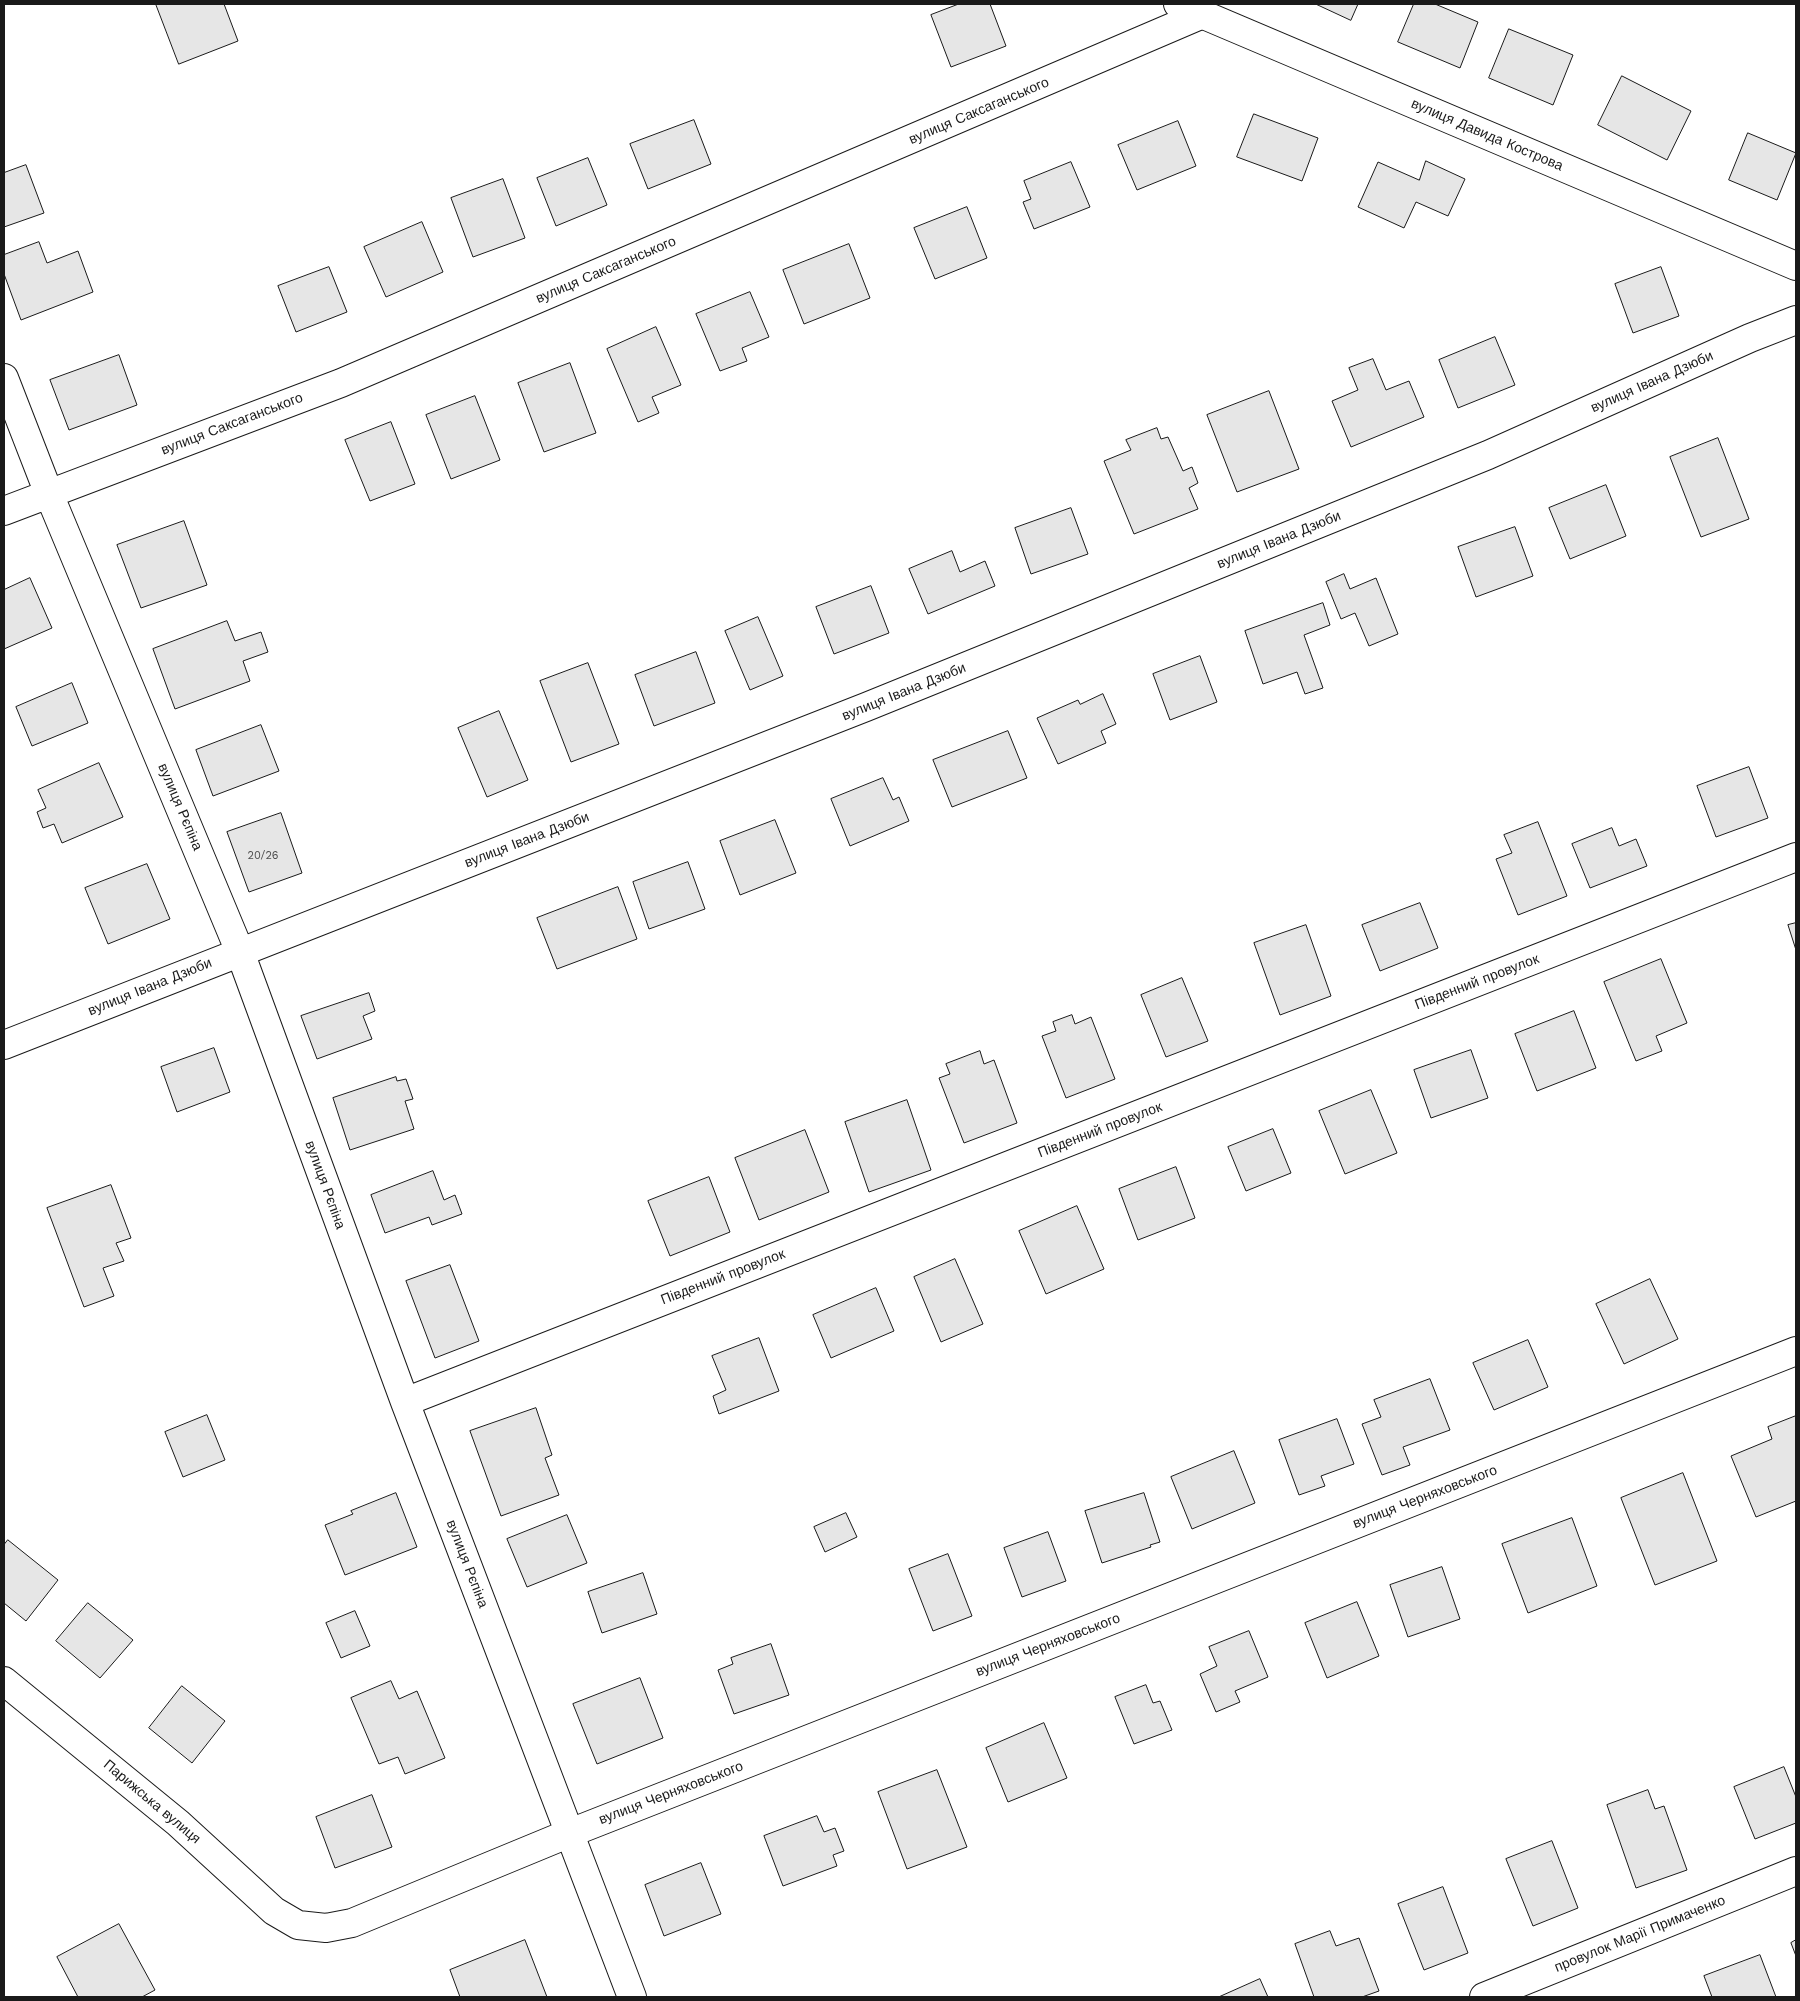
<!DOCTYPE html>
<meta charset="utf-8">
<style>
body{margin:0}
#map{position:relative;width:1800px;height:2001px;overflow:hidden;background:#fff;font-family:"Work Sans",sans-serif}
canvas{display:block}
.frame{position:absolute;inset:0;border:5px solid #1a1a1a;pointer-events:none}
</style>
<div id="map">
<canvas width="1800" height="2001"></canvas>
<div class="frame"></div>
</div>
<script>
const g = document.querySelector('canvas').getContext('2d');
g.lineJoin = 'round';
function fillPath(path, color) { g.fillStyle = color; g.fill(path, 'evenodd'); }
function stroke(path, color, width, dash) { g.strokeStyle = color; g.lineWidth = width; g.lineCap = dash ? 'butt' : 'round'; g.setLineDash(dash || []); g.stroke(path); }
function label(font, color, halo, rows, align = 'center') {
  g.font = font + ' "Work Sans",sans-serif'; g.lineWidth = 4; g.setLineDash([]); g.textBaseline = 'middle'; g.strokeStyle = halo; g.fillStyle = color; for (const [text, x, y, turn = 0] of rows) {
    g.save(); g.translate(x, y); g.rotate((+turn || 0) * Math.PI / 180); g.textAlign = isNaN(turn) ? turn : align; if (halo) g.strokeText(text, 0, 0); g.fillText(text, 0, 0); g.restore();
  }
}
const building = new Path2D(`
 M156,4h68l14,37 -59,23z
 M959,4h31l16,42 -55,21 -20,-52z
 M1316,4h42l-7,16z
 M1414,4h21l43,18 -18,46 -62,-26z
 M1509,29l64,26 -20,50 -64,-27z
 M1622,76l69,35 -24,49 -69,-35z
 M1254,114l64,24 -16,43 -65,-24z
 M694,120l17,44 -63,25 -18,-45z
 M1178,121l18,45 -59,24 -19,-45z
 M1748,133l48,20 -19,47 -48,-20z
 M588,158l19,47 -51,21 -19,-48z
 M1426,161l39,18 -17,37 -32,-14 -12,26 -46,-21 20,-45 41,18z
 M1071,162l19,45 -56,22 -11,-27 8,-3 -7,-18z
 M26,165l18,48 -40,14v-54z
 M503,179l22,59 -52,19 -22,-59z
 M967,207l20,51 -52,21 -21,-51z
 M422,222l21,50 -57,25 -22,-50z
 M39,242l8,21 31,-12 15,41 -72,28 -17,-46v-19z
 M849,244l21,54 -66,26 -21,-54z
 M329,267l18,45 -51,20 -18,-46z
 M1661,267l18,49 -46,17 -18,-49z
 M750,292l19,45 -27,11 5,13 -27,10 -24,-57z
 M656,327l25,58 -29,12 7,16 -21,9 -31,-73z
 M1495,337l20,48 -57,23 -19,-48z
 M119,355l18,50 -68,25 -19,-50z
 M1373,359l13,31 23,-9 15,36 -73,30 -19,-46 26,-11 -9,-22z
 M570,363l26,70 -52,19 -26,-69z
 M1269,391l30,78 -62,23 -30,-77z
 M475,396l25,64 -49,19 -25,-64z
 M391,422l24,62 -45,17 -25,-61z
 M1157,428l4,11 7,-2 15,34 9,-4 6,16 -9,5 9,21 -64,25 -30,-73 27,-11 -5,-10z
 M1718,438l31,81 -48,18 -31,-80z
 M1606,485l20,51 -56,23 -21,-51z
 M1071,508l17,46 -57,20 -16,-46z
 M184,521l23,64 -66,23 -24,-63z
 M1515,527l18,49 -57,21 -18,-50z
 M952,551l8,21 25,-11 10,25 -67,28 -19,-45z
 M1344,574l6,15 26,-11 22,56 -29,12 -14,-33 -14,6 -15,-37z
 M30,578l22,50 -48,21v-59z
 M871,586l18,47 -55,21 -18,-47z
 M1323,603l7,22 -26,10 19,53 -18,6 -8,-22 -34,12 -18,-53z
 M758,617l25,59 -33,14 -25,-59z
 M227,621l8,20 26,-9 7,20 -25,9 7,20 -75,28 -22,-60z
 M696,652l19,51 -61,23 -19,-51z
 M1200,656l17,46 -47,18 -17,-46z
 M588,663l31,81 -48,18 -31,-81z
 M72,683l16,40 -56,23 -16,-39z
 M1103,694l13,30 -15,7 5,12 -48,21 -21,-46 41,-18 2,4z
 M499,711l29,69 -41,17 -29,-69z
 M261,725l18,46 -66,25 -17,-46z
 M1008,731l19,47 -75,29 -19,-47z
 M99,763l24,54 -61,26 -8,-19 -11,4 -6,-16 9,-4 -8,-18z
 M1749,767l19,51 -52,19 -19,-51z
 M883,778l10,22 6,-3 10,24 -59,25 -19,-47z
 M281,813l21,60 -53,19 -22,-60z
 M775,820l21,53 -56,22 -20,-54z
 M1538,822l29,74 -49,19 -22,-56 16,-6 -8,-18z
 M1612,828l7,18 17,-7 11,27 -57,22 -18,-44z
 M688,862l17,47 -56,20 -16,-47z
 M147,864l23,55 -62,25 -23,-56z
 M618,887l19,52 -80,30 -20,-51z
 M1420,903l18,45 -58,23 -18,-46z
 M1796,923v27l-8,-25z
 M1306,925l25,71 -51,19 -26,-72z
 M1661,959l26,64 -31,13 6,15 -26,10 -32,-79z
 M1182,978l26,63 -42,16 -25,-62z
 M369,993l6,18 -12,5 9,23 -55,20 -16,-43z
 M1574,1011l22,57 -59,23 -22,-57z
 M1072,1015l3,9 16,-7 24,62 -49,19 -24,-62 14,-5 -3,-9z
 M214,1048l16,44 -53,20 -16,-45z
 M1471,1050l17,48 -57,20 -17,-48z
 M980,1051l4,13 10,-4 23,63 -53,20 -25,-65 11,-4 -4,-10z
 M396,1077l1,4 9,-2 7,20 -8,2 9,28 -64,21 -17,-52z
 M1371,1090l26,63 -52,21 -26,-63z
 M907,1100l24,70 -62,22 -24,-70z
 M1273,1129l18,44 -45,18 -18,-44z
 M805,1130l24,62 -70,28 -24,-62z
 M1176,1167l19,51 -57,22 -19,-51z
 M433,1171l11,29 11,-5 7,19 -30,11 -3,-8 -44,16 -14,-38z
 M709,1177l21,55 -60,24 -22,-55z
 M111,1185l20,53 -15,5 8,18 -21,7 11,28 -30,11 -37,-99z
 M1077,1206l27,63 -58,25 -27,-63z
 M955,1259l28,65 -42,18 -27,-65z
 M450,1265l29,76 -44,17 -29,-77z
 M1650,1279l28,60 -54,25 -28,-60z
 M876,1288l18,43 -63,27 -18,-43z
 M759,1338l20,53 -60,23 -6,-18 13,-6 -14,-34z
 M1528,1340l20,47 -54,23 -21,-47z
 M1430,1379l20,51 -47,17 7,18 -28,10 -20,-51 19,-7 -7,-17z
 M536,1408l16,47 -7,3 14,37 -58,21 -31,-85z
 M207,1415l18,45 -42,17 -18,-45z
 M1796,1416v85l-40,16 -25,-61 41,-17 -4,-12z
 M1337,1419l17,45 -33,12 4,10 -26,9 -20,-55z
 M1234,1451l21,52 -63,26 -21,-52z
 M1683,1473l34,88 -62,24 -34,-87z
 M396,1493l21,54 -72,28 -20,-50 28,-11 -2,-3z
 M1144,1493l16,49 -10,3 1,2 -49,16 -17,-52z
 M846,1513l11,24 -32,15 -11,-25z
 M567,1515l20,48 -60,24 -20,-48z
 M1572,1518l25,68 -69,27 -26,-69z
 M1048,1532l18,49 -44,16 -18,-49z
 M8,1540l50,40 -32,41 -22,-18v-58z
 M948,1554l24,62 -39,15 -24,-62z
 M1442,1567l18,52 -52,18 -18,-52z
 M643,1573l14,41 -55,19 -14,-41z
 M1357,1602l22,54 -52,22 -22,-55z
 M88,1603l45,37 -33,38 -44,-37z
 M355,1611l15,35 -29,12 -15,-35z
 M1249,1631l19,46 -33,14 5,11 -24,10 -16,-38 17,-8 -8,-19z
 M771,1644l18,51 -55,19 -16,-44 15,-6 -2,-6z
 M640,1678l23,60 -66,26 -24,-60z
 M391,1681l8,18 18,-8 28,67 -40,16 -7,-17 -19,7 -28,-66z
 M1146,1685l7,18 7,-2 12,29 -38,14 -19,-47z
 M182,1686l43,35 -33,42 -43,-35z
 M1044,1723l23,55 -59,24 -22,-54z
 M1784,1767l12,30v26l-41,16 -21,-52z
 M937,1770l30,77 -60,22 -29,-77z
 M1648,1790l7,19 9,-3 23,64 -51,18 -29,-83z
 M372,1795l20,52 -57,21 -19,-51z
 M817,1816l7,16 11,-4 9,23 -11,4 4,11 -54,20 -19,-50z
 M1552,1841l26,67 -45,18 -27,-67z
 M701,1863l20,51 -57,22 -19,-51z
 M1443,1887l25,66 -44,17 -26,-66z
 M119,1924l36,66 -13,7h-64l-21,-40z
 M1330,1931l6,15 23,-8 20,53 -17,6h-48l-19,-53z
 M525,1940l22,57h-87l-10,-27z
 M1796,1940v16l-5,-13z
 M1760,1955l16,42h-64l-8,-21z
 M1260,1979l8,18h-49z`);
const street = new Path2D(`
 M4,378l45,116 191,458 165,450 227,595
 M4,511l337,-128 862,-369
 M4,1045l862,-338 622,-252 262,-117 46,-18
 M405,1402l1391,-545
 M4,1681l174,142 96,88 24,14 28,3 26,-5 218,-90 1226,-482
 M1484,1997l312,-126`);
const secondary = new Path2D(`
 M1178,4l618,262`);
const numberNames = [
 ["20/26",263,856]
];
const streetNames = [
 ["вулиця Саксаганського",979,111,-23],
 ["вулиця Давида Кострова",1487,135,23],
 ["вулиця Саксаганського",606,270,-23],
 ["вулиця Івана Дзюби",1652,382,-24],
 ["вулиця Саксаганського",232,424,-21],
 ["вулиця Івана Дзюби",1279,540,-22],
 ["вулиця Івана Дзюби",904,692,-22],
 ["вулиця Рєпіна",180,807,67],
 ["вулиця Івана Дзюби",527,840,-21],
 ["Південний провулок",1477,982,-21],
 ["вулиця Івана Дзюби",150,987,-22],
 ["Південний провулок",1100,1130,-21],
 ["вулиця Рєпіна",325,1185,70],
 ["Південний провулок",723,1277,-21],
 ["вулиця Черняховського",1425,1497,-21],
 ["вулиця Рєпіна",467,1564,69],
 ["вулиця Черняховського",1048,1645,-21],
 ["вулиця Черняховського",671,1793,-21],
 ["Парижська вулиця",152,1802,40],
 ["провулок Марії Примаченко",1640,1934,-22]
];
fillPath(building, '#e6e6e6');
stroke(building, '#1a1a1a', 1);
stroke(street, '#1a1a1a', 30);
stroke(secondary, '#1a1a1a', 30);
stroke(street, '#fff', 28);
stroke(secondary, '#fff', 28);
label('11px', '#4d4d4d', null, numberNames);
label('14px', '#1a1a1a', '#fff', streetNames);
</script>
